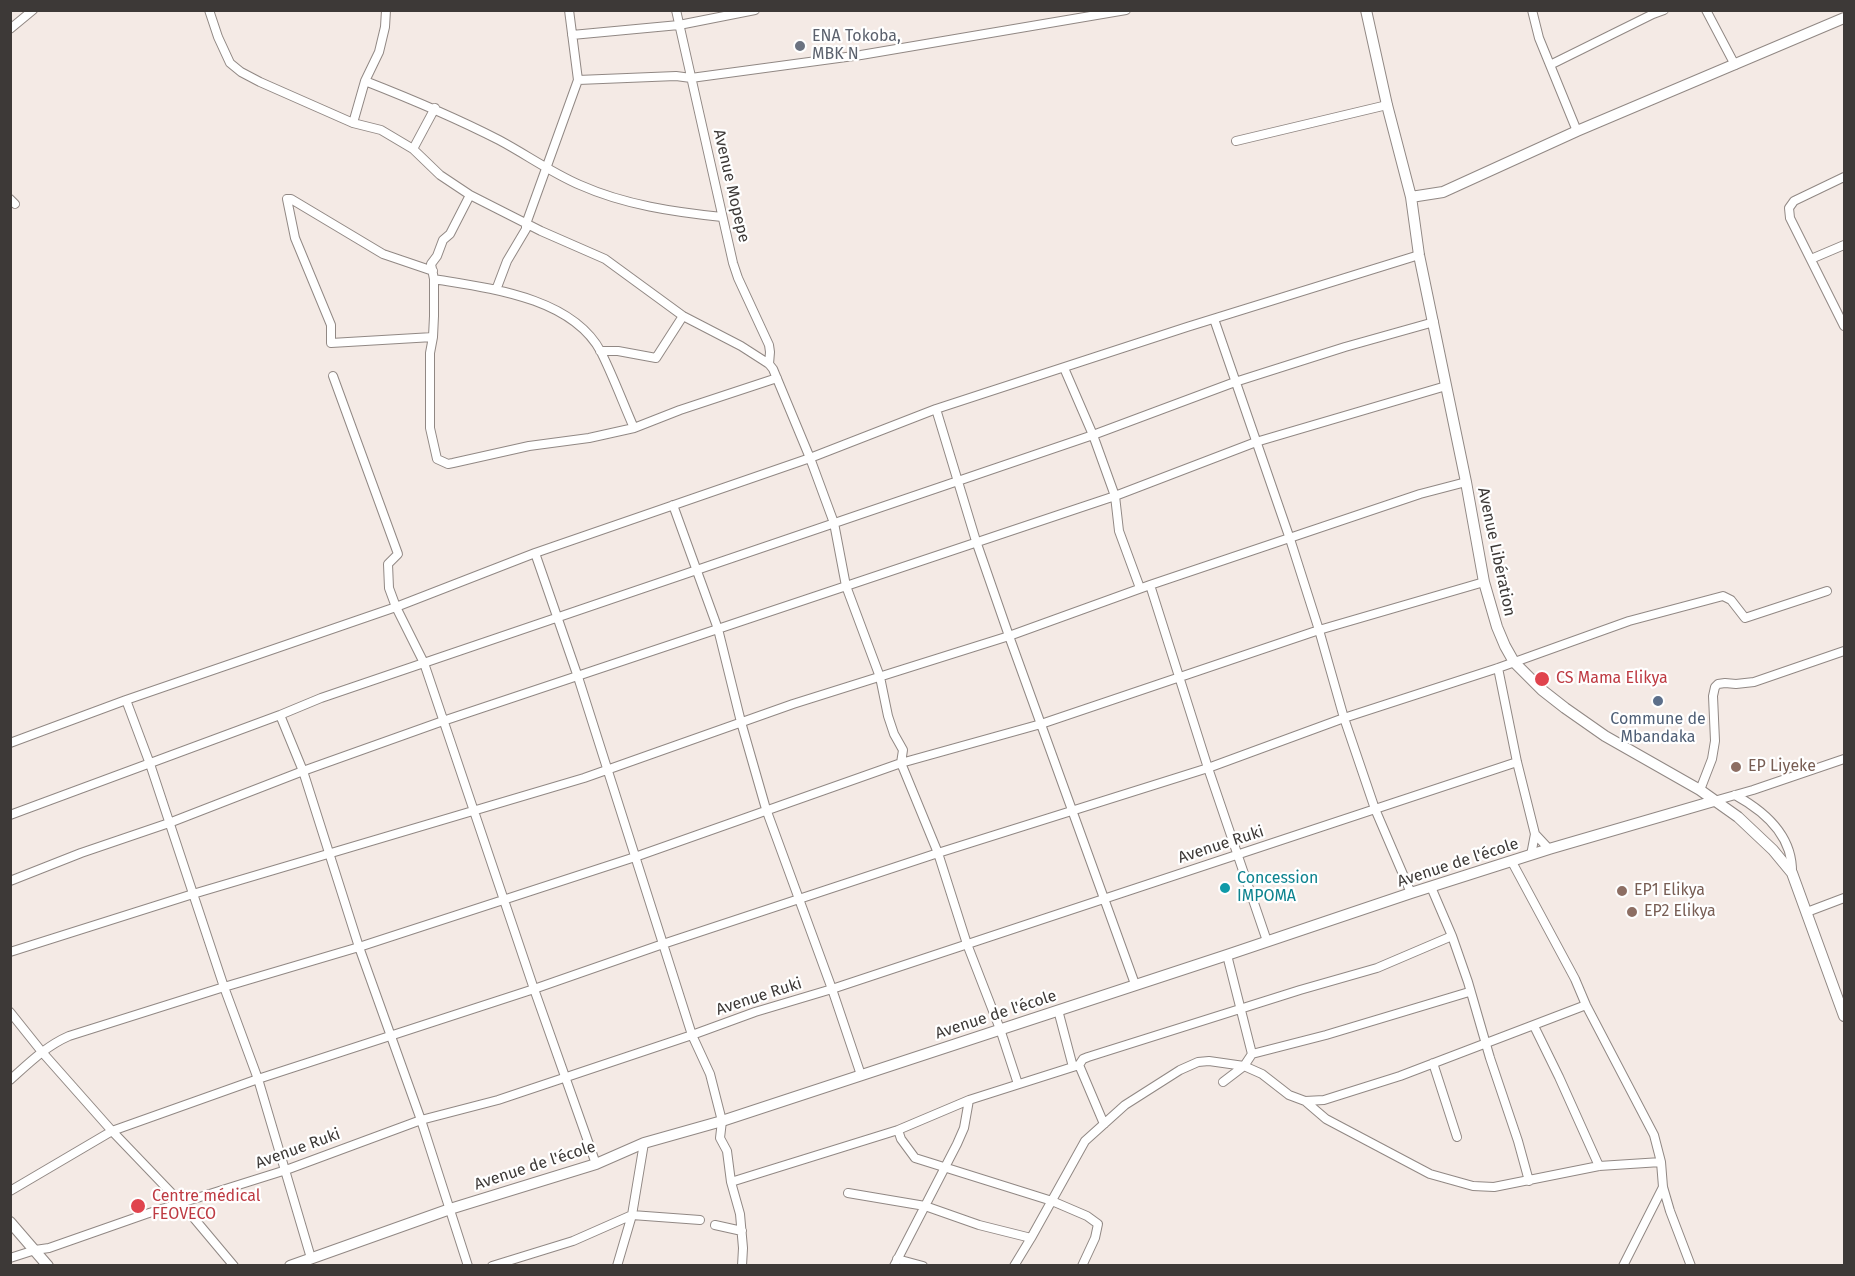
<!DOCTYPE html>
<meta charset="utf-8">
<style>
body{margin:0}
#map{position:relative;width:1855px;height:1276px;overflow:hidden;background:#f4eae5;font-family:"Fira Sans",sans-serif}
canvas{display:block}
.frame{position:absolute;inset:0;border:12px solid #3d3937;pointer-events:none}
</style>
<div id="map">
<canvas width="1855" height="1276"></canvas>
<div class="frame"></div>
</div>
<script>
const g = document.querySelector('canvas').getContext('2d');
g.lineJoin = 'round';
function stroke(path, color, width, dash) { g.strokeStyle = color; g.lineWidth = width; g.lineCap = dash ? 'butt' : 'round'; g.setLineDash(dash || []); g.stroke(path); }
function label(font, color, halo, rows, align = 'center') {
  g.font = font + ' "Fira Sans",sans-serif'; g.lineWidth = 4.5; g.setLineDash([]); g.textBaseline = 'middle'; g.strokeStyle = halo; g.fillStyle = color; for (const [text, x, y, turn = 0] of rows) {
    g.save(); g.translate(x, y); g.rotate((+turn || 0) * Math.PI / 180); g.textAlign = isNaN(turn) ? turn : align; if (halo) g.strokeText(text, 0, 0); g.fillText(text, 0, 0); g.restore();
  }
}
const minor = new Path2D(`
 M209,10l9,27 12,26 11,9 19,10 93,41 28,7 32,19 27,26 30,20 71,36 64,28 78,57 58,30 28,18 4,5 37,89 24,65 12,63 34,91 8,39 6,18 9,16 -2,13 37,90 29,91 33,85 18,55
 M569,10l9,70
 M676,10l57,253 5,15 31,67 1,7 -1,12
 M1532,10l7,28 38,93
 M1706,10l29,55
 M10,29l23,-19
 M572,35l107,-10 76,-15
 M1550,65l103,-51 11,-4
 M365,81c46,18 91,37 134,59 28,15 53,33 81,45 45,20 94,27 142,32
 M353,123l12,-42 14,-29 6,-25 1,-17
 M1236,141l151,-36
 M413,149l22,-41
 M1844,177l-50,24 -5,7 1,10 54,108
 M470,195l-20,39 -7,6 -6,16 -6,8 3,15v37l-1,21 -3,16v75l7,31 11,5 5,-1 76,-17 60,-8 45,-10 46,-18 97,-32
 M10,199l5,5
 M1811,259l33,-14
 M434,279c54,9 138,18 167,73 12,24 22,51 33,76
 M496,290l11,-29 19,-32v-5l52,-144 98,-4 15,2 170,-23 265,-45
 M1214,319l76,220 29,91 25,88 31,91 36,84
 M433,337l-102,6v-18l-36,-87 -8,-39h4l92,55 50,17
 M600,351h18l38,7 27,-42
 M1064,368l29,67 22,61 4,35 21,57
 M333,376l65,178 -10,10 1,24 7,19 28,56 110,326 62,175
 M936,409l40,132 33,95 126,348
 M673,505l45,124 23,93 25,87 66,180 29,86
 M535,553l43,124 114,358 18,39 12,47 -2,17 7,13 4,31 9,32 3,34 -1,18
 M1150,585l58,183 59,173
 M1498,668l19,94 18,72 -4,21
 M126,700l24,64 74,223 34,92 53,179
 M280,715l23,56 56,176 62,173 47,146
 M10,743l116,-43 270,-93 139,-54 275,-95 126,-49 251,-82 232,-72
 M1700,790l12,-31 3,-18 -2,-45 2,-9 3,-3 7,-1 11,1 18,-2 90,-31
 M1735,795c31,17 58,41 57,78
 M1714,801l39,-11 91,-31
 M10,815l270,-100 41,-17 772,-263 142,-53 110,-35 89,-25
 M1535,834l14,15
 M1512,862l63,117 11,26 68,130 7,27 2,25 7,24 21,55
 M10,881l71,-28 88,-30 134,-52 140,-50 672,-225 141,-54 190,-56
 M1431,887l21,49 16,46 22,76 28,83 11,40
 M1807,912l37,-14
 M10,952l183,-58 391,-116 209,-74 216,-68 141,-51 270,-91 46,-12
 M1058,1010l15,57
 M10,1012l32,40 70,79 70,73 52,62
 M1534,1026l25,51 40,89
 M1252,1054l74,-19 143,-43
 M1433,1063l24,74
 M1079,1065l4,-6 5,-2 212,-67 77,-22 75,-32
 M10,1080c19,-17 36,-34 59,-44l155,-49 135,-40 276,-90 266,-94 140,-39 278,-94 165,-48
 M1223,1082l21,-16 8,-12 -25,-99
 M1305,1101l21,18 104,55 43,12 21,1 105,-21 62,-4
 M731,1182l167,-52
 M10,1191l102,-60 146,-52 276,-90 129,-45 275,-91 270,-85 136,-50 154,-50 131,-47 94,-25 8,4 14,18 82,-27
 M848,1193l77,13 54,19 52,13
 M715,1225l27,6
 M10,1258l25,-8 14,-2 97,-34 140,-44 135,-50 77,-20 194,-65 63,-23 77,-23 685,-227
 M897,1259l26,7
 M492,1266l81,-25 59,-26 68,5
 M617,1266l15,-51 12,-72
 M894,1266l63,-122 7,-16 5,-28
 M1014,1266l17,-28 54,-97 40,-36 55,-35 18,-8 11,-1 35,5 18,8 27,21 16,6 19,-1 76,-24 186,-71
 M1082,1266l13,-28 3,-14 -11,-8 -35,-15 -137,-43 -14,-19 -3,-9 71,-30 110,-35 25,59
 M1623,1266l40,-79`);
const tertiary = new Path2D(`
 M1366,10l21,95 24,92 8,58 47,227 18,100 13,45 8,19 9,16 28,28 23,18 40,28 95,54 38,27 35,33 19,23 52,143
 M1411,197l32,-5 134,-61 267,-113
 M10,1222l38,44
 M290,1266l160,-57 146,-45 48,-21 78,-22 505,-166 184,-62 138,-44 165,-48`);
const markers = [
 [800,46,6,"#6b7280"],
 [1542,679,8,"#e0444e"],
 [1658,701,6,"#5c6f8a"],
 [1736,767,6,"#8d6e63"],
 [1225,888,6,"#0f9aa8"],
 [1622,891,6,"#8d6e63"],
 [1632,912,6,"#8d6e63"],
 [138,1206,8,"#e0444e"]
];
const worshipNames = [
 ["ENA Tokoba,",812,37],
 ["MBK N",812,55]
];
const streetNames = [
 ["Avenue Mopepe",731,186,77],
 ["Avenue Libération",1496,552,78],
 ["Avenue Ruki",1221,845,-18],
 ["Avenue de l'école",1458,863,-18],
 ["Avenue Ruki",759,997,-18],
 ["Avenue de l'école",996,1015,-18],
 ["Avenue Ruki",298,1149,-20],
 ["Avenue de l'école",535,1166,-18]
];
const healthNames = [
 ["CS Mama Elikya",1556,679],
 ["Centre médical",152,1197],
 ["FEOVECO",152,1215]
];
const serviceNames = [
 ["Commune de",1658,720],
 ["Mbandaka",1658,738]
];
const educationNames = [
 ["EP Liyeke",1748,767],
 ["EP1 Elikya",1634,891],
 ["EP2 Elikya",1644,912]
];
const cultureNames = [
 ["Concession",1237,879],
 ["IMPOMA",1237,897]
];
stroke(minor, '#918884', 10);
stroke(tertiary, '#918884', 12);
stroke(minor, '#fff', 8);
stroke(tertiary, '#fff', 10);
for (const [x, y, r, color] of markers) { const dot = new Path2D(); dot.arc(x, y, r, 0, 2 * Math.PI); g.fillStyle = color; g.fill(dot); stroke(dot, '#fff', 2); }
label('16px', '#5b616d', '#fff', worshipNames, 'left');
label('16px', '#3d3937', '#fff', streetNames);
label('16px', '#be3a42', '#fff', healthNames, 'left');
label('16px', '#4e5e75', '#fff', serviceNames);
label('16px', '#785e54', '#fff', educationNames, 'left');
label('16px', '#0d838f', '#fff', cultureNames, 'left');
</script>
